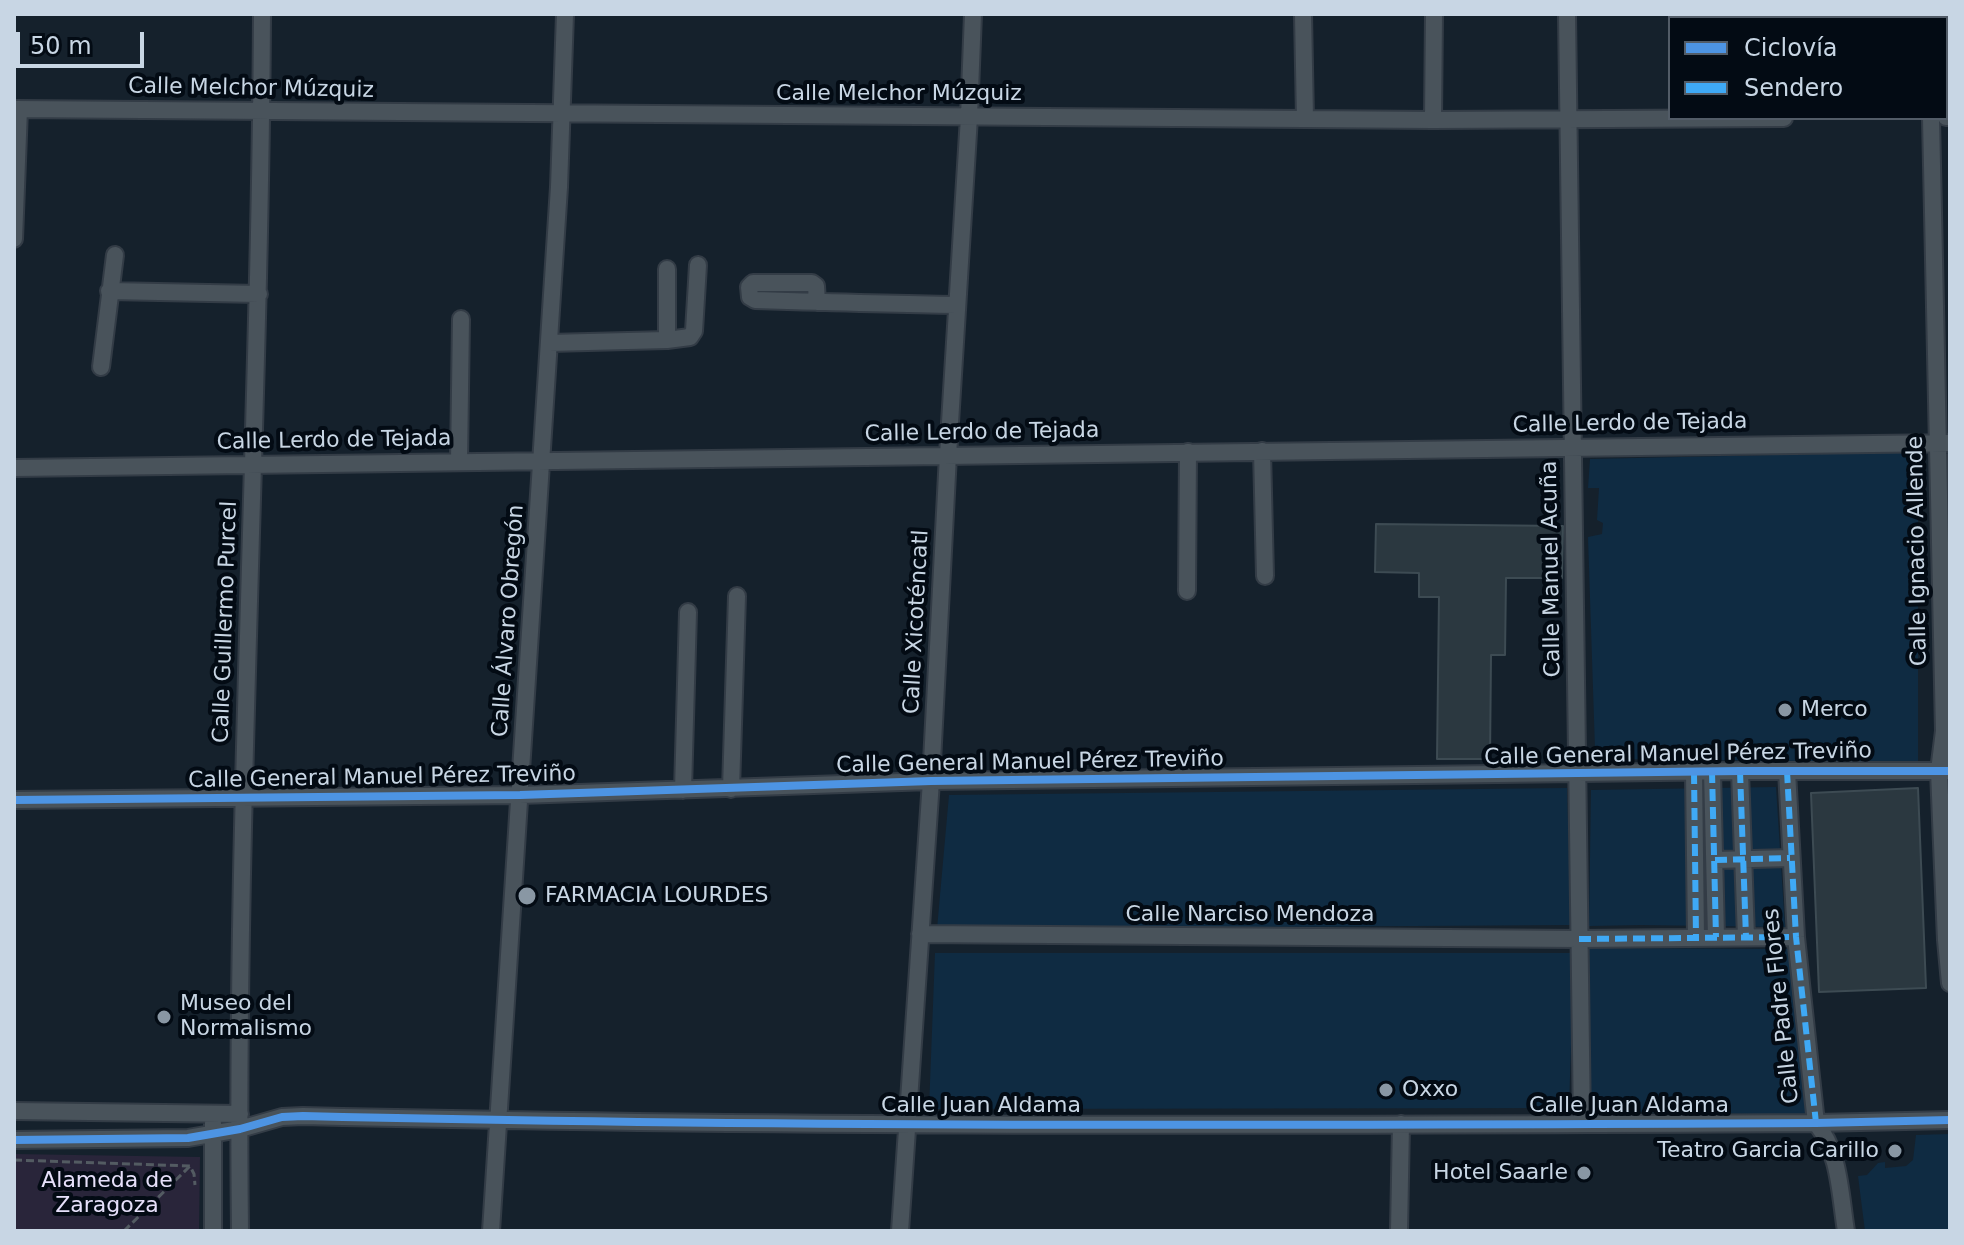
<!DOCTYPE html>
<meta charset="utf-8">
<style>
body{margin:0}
#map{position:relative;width:1964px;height:1245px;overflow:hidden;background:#15212c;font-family:"DejaVu Sans",sans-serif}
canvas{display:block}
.frame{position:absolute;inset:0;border:16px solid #c8d6e4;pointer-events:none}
.legend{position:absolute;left:1668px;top:16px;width:280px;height:104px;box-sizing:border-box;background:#030b14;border:2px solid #525c67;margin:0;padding:10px 14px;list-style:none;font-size:24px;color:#c8d6e4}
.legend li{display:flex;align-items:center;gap:16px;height:40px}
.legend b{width:40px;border:2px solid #525c67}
.scale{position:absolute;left:16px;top:32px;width:128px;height:36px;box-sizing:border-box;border:4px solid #c8d6e4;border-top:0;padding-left:10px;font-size:24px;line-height:28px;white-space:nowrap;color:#c8d6e4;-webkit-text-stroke:6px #030b14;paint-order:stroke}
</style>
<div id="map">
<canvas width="1964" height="1245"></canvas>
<div class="frame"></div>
<ul class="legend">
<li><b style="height:10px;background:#4d94e3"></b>Ciclovía</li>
<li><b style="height:10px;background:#3fa9f5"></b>Sendero</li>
</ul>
<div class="scale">50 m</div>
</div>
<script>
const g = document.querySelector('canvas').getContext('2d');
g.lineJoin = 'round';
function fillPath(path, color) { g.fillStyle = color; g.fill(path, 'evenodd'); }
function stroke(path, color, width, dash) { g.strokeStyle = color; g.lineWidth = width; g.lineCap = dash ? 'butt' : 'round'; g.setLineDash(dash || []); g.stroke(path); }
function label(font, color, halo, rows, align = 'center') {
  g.font = font + ' "DejaVu Sans",sans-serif'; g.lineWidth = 8; g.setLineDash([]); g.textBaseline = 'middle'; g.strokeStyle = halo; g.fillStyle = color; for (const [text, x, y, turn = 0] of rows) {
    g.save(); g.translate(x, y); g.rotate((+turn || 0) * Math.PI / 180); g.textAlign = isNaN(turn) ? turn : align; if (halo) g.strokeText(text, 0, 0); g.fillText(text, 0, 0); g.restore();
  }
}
const built = new Path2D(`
 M1910,452l8,12v298l-313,-3 -10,-10 -7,-212 14,-3 1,-11 -6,-3 2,-32h-11l2,-29z
 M1776,787l9,140 -144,-2 -52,1 2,-136z
 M1567,788l4,137 -634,4 12,-134z
 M1589,948l202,1 16,166 -216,-4z
 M935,953h639l-5,155 -640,1z
 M1950,1134v97h-85l-7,-55 9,-1 11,-12 7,-1v6l21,-2 7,-6 3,-25z`);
const green = new Path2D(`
 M14,1154l186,3 -1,74h-185z`);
const building = new Path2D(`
 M1376,524l187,2 -1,52h-56l-1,77h-14l-1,104h-53l2,-162h-20v-24l-44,-1z
 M1918,788l8,200 -107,4 -8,-199z`);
const path = new Path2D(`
 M14,1160l176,6 4,8 1,11
 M124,1231l66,-65`);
const minor = new Path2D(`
 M1303,14l2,105
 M1567,14l15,1110
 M1931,14v4
 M1760,18v-4
 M14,109l1419,11 351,-2
 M1946,117h4
 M1931,118l13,613 -5,40 7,169 4,43
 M1433,120l1,-106
 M14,239l5,-130
 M109,291l150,3
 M817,302l-1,-16 -4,-3h-59l-4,4 1,10 5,3c67,2 134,4 202,5
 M667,340v-71
 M549,343l118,-3 23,-3 4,-6 4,-66
 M101,367l14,-112
 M1262,451l3,125
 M459,461l2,-142
 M14,468l1936,-25
 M1187,591l1,-139
 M1712,771l4,166
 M1740,771l6,166
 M1787,771l9,166 20,186c24,30 24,71 30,108
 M1694,772l2,166
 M731,789l6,-193
 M683,790l5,-178
 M14,800l506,-5 411,-14 809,-10h210
 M1715,860l75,-2
 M920,934l659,5 217,-2
 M14,1111l226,3
 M14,1140l174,-2 52,-9 42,-12 21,-1c504,12 1009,9 1513,7l134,-3
 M213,1231v-108
 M240,1231c-5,-406 20,-811 22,-1217
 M491,1231l68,-1044 6,-173
 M900,1231l31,-450 17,-326 21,-338 4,-103
 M1399,1231l2,-107`);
const quiet = new Path2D(`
 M1712,771l4,166
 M1740,771l6,166
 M1787,771l9,166 20,186
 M1694,772l2,166
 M1715,860l75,-2
 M1579,939l217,-2`);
const cycleway = new Path2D(`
 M14,800l506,-5 411,-14 809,-10h210
 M14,1140l174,-2 52,-9 42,-12 21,-1c504,12 1009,9 1513,7l134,-3`);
const markers = [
 [1785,710,8,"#8997a4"],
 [527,896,10,"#8997a4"],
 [164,1017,8,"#8997a4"],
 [1386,1090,8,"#8997a4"],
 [1895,1151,8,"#8997a4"],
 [1584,1173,8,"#8997a4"]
];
const streetNames = [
 ["Calle Melchor Múzquiz",251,89,1],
 ["Calle Melchor Múzquiz",899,94],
 ["Calle Lerdo de Tejada",1630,424,-1],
 ["Calle Lerdo de Tejada",982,433,-1],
 ["Calle Lerdo de Tejada",334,441,-1],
 ["Calle Ignacio Allende",1918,551,-91],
 ["Calle Manuel Acuña",1552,569,-91],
 ["Calle Álvaro Obregón",509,621,-86],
 ["Calle Guillermo Purcel",226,622,-88],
 ["Calle Xicoténcatl",917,622,-87],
 ["Calle General Manuel Pérez Treviño",1678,755,-1],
 ["Calle General Manuel Pérez Treviño",1030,763,-1],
 ["Calle General Manuel Pérez Treviño",382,778,-1],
 ["Calle Narciso Mendoza",1250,915],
 ["Calle Padre Flores",1782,1006,-96],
 ["Calle Juan Aldama",981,1106],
 ["Calle Juan Aldama",1629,1106]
];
const poiNames = [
 ["Merco",1801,710],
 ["FARMACIA LOURDES",545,896],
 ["Museo del",180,1004],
 ["Normalismo",180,1029],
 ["Oxxo",1402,1090],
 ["Teatro Garcia Carillo",1879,1151,"right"],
 ["Hotel Saarle",1568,1173,"right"]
];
const parkNames = [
 ["Alameda de",107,1181],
 ["Zaragoza",107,1206]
];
fillPath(built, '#0f2b42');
fillPath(green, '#29253a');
fillPath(building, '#2b3840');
stroke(building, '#3d4b53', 2);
stroke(minor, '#333c46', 20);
stroke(path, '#535b62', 3, [8, 4]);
stroke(minor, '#49535b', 16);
stroke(quiet, '#3fa9f5', 6, [12, 6]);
stroke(cycleway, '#4d94e3', 8);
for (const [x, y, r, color] of markers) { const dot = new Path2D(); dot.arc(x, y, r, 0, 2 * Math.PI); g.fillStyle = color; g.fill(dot); stroke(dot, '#030b14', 3); }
label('22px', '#c8d6e4', '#030b14', streetNames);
label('22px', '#c8d6e4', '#030b14', poiNames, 'left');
label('22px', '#e6e0fa', '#030b14', parkNames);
</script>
